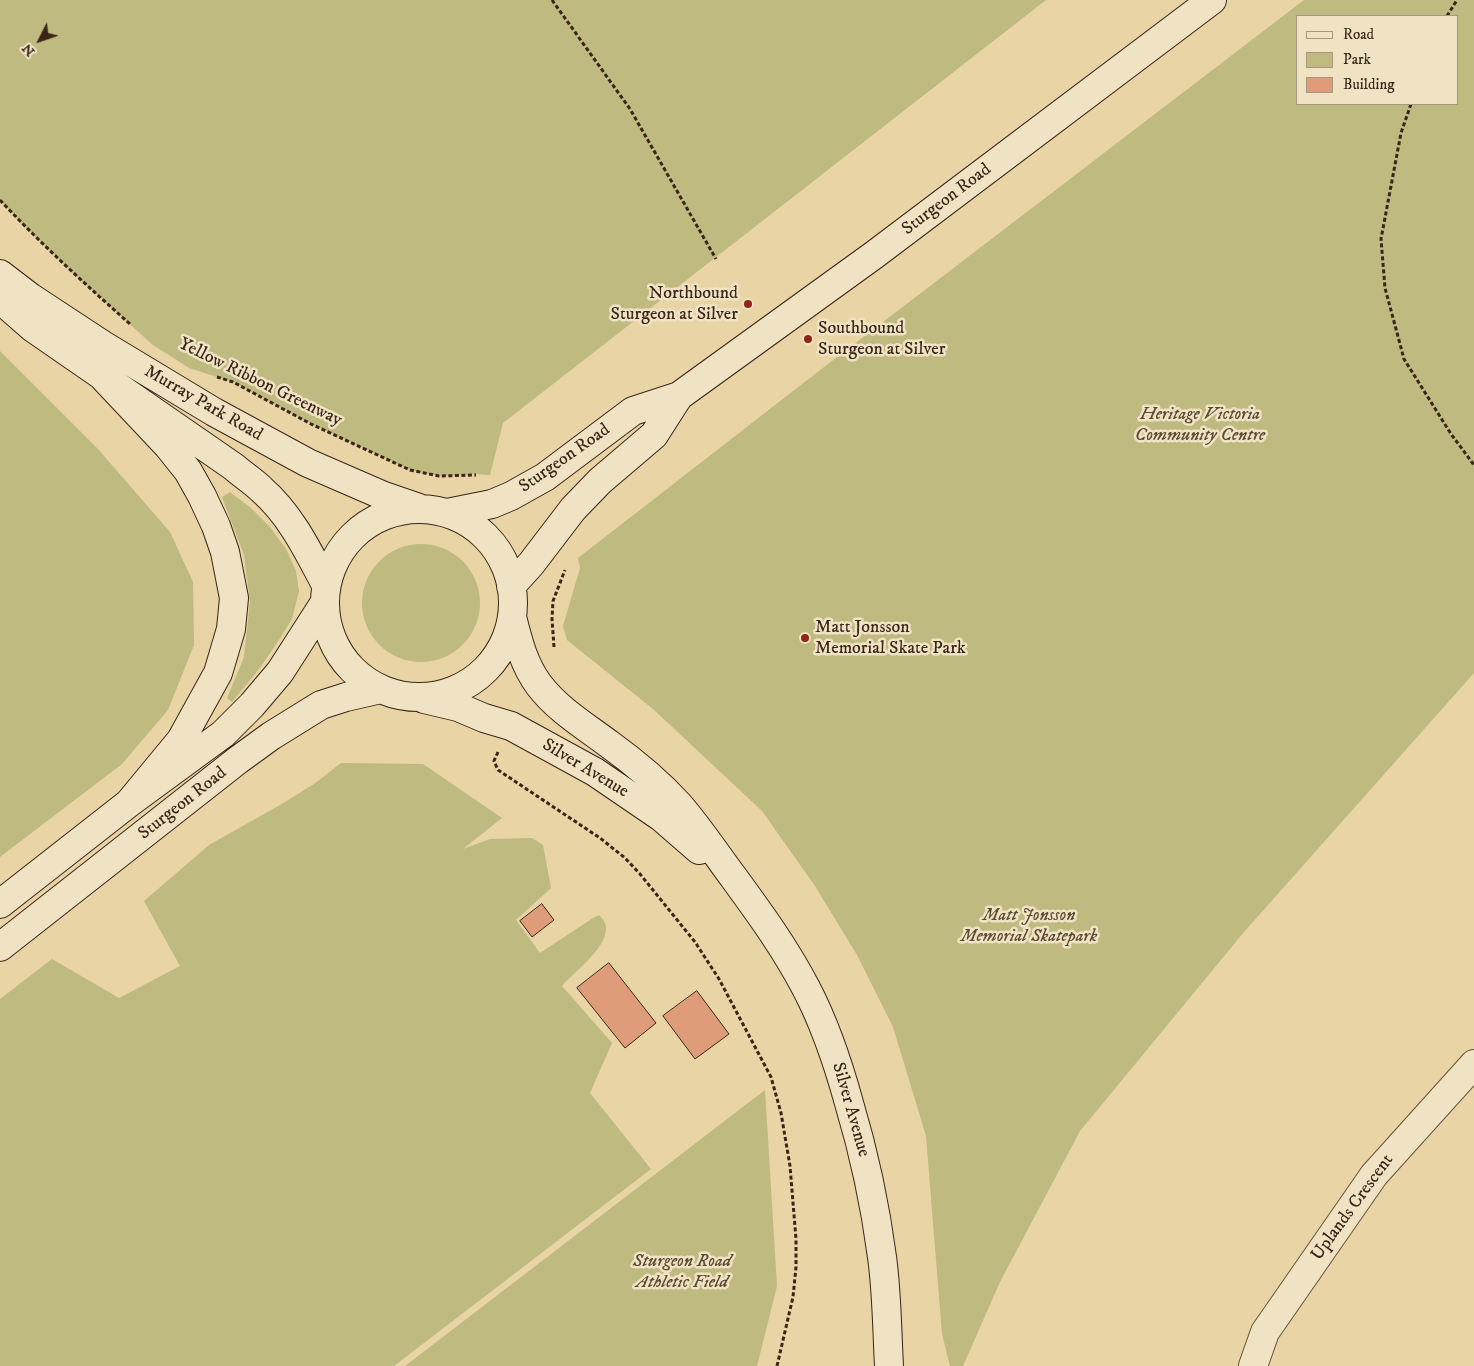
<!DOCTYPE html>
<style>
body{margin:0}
#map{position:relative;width:1474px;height:1366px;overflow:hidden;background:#e8d4a4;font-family:"IM FELL DW Pica",serif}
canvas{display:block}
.legend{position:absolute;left:1296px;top:15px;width:162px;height:90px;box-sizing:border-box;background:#f0e3c4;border:1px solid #a8977f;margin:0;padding:6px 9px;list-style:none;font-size:15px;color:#3b2518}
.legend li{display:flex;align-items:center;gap:10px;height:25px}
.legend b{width:25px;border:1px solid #a8977f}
.north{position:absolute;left:15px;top:15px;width:50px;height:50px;-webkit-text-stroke:4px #f0e3c4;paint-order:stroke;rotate:229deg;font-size:14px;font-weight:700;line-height:20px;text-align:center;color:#3b2518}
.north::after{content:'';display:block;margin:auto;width:18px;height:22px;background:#3b2518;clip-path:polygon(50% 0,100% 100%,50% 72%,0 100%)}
</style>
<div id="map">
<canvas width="1474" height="1366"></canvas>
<ul class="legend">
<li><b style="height:6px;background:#f0e3c4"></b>Road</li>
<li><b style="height:14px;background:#beba80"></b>Park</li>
<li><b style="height:14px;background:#de9d78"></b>Building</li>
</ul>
<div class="north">N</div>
</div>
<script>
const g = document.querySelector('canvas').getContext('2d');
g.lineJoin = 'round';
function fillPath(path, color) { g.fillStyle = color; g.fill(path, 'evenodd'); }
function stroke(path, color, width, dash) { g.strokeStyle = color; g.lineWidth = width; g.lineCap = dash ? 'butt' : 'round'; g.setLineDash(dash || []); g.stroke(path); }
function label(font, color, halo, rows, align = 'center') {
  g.font = font + ' "IM FELL DW Pica",serif'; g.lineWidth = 5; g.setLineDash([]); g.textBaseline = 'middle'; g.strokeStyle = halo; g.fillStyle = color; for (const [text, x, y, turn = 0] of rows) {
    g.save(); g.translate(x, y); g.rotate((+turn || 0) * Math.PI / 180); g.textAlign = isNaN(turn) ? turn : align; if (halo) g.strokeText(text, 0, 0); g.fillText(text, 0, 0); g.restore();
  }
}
const green = new Path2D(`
 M0,0h1046l-543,423 -13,52 -15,-1 -36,2 -29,-6 -99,-46 -78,-42 -44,-14 -36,-23 -78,-70 -54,-52 -21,-23z
 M1304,0h170v673l-230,259 -164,199 -80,151 -37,84h-13l-8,-32 -16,-198 -33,-109 -36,-72 -42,-69 -53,-75 -109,-102 -86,-69 -4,-14 17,-58 -2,-10 237,-184zM1458,16v88h-160v-88z
 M0,351l98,98 72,83 23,50 1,63 -26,65 -46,54 -122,93z
 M230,492l21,16 19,19 16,22 10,22 3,20 -7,28 -13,21 -19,28 -28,34 -5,-4 17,-41 6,-55 -6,-47 -22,-58z
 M362 603a59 59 0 1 1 118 0a59 59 0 1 1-118 0Z
 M341,763l82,1 79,54 -39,31 27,-10 42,-1 11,7 8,43 -35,32 24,33 53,-35 6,-3c4,4 8,9 7,14 -1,21 -31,42 -44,57l50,57 -22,50 61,76 -257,197h-394v-367l52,-40 67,39 61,-32 -36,-65 65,-56 71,-40 34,-21z
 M765,1090l12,196 -20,80h-352z`);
const building = new Path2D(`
 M542,904l12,16 -22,17 -12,-16z
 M609,963l47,60 -31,25 -48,-60z
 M697,991l32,43 -34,25 -32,-43z`);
const path = new Path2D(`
 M552,0l78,109 86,150
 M1447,16l10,-16
 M1411,104l-10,29 -20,106 4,49 19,71 47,75 23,31
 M0,200c41,44 85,84 130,124
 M217,377l16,5 78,42 99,46 29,6 37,-1
 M554,647l-2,-28 1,-18 12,-31
 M498,752l-4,9 4,9 102,68 25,20 15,16 55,68 24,37 52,98 10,36 9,53 6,73v28l-3,30 -16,69`);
const street = new Path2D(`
 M1253,1366l12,-34 109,-157 100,-111`);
const secondary = new Path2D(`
 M0,274l30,23 73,48 111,67 94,51 76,33 35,12
 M0,299l33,29 201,139c9,8 19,14 27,22 30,26 47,62 65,96
 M103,377l65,69 20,25 14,25 14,30 9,26 9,46 -3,31 -13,44 -37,67 -52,63
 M325 603a94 94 0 1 1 188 0a94 94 0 1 1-188 0Z
 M447,513l45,-9 19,-8 34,-19 88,-66 46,-15 195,-141 338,-255
 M511,586l20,-22 42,-55 27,-28 54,-46 25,-39
 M512,617c6,24 12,48 27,68 19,25 46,41 70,59 25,18 49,38 70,61 20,23 37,49 55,73 27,37 51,70 72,110 19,36 32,75 43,115 15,50 26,101 33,154 5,36 5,73 7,109
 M424,699l34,8 26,11 27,8 84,46 66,45 38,33
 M0,904l129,-101 94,-69 29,-29 28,-33 45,-70
 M0,947l238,-187 33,-24 50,-31 25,-8 35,-8`);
const markers = [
 [748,304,5,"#8f2418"],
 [808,339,5,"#8f2418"],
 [805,638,5,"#8f2418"]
];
const streetNames = [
 ["Sturgeon Road",947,200,-37],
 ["Yellow Ribbon Greenway",260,383,26],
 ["Murray Park Road",203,404,30],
 ["Sturgeon Road",565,459,-35],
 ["Silver Avenue",585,769,31],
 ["Sturgeon Road",183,804,-38],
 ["Silver Avenue",850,1110,74],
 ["Uplands Crescent",1353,1208,-54]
];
const poiNames = [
 ["Northbound",738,294,"right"],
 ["Sturgeon at Silver",738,315,"right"],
 ["Southbound",818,329],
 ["Sturgeon at Silver",818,350],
 ["Matt Jonsson",815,628],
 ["Memorial Skate Park",815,649]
];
const parkNames = [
 ["Heritage Victoria",1200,415],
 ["Community Centre",1200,436],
 ["Matt Jonsson",1029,916],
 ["Memorial Skatepark",1029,937],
 ["Sturgeon Road",682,1262],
 ["Athletic Field",682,1283]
];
fillPath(green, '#beba80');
fillPath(building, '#de9d78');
stroke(building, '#3b2518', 1);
stroke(street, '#66513b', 30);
stroke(secondary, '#3b2518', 30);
stroke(path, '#3b2518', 3, [4, 2.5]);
stroke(street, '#f0e3c4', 28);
stroke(secondary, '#f0e3c4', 28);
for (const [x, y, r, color] of markers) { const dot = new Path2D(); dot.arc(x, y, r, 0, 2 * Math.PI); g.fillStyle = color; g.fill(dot); stroke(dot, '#f0e3c4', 2); }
label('18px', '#3b2518', '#f0e3c4', streetNames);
label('18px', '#3b2518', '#f0e3c4', poiNames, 'left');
label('italic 18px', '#5c4a32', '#f0e3c4', parkNames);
</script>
